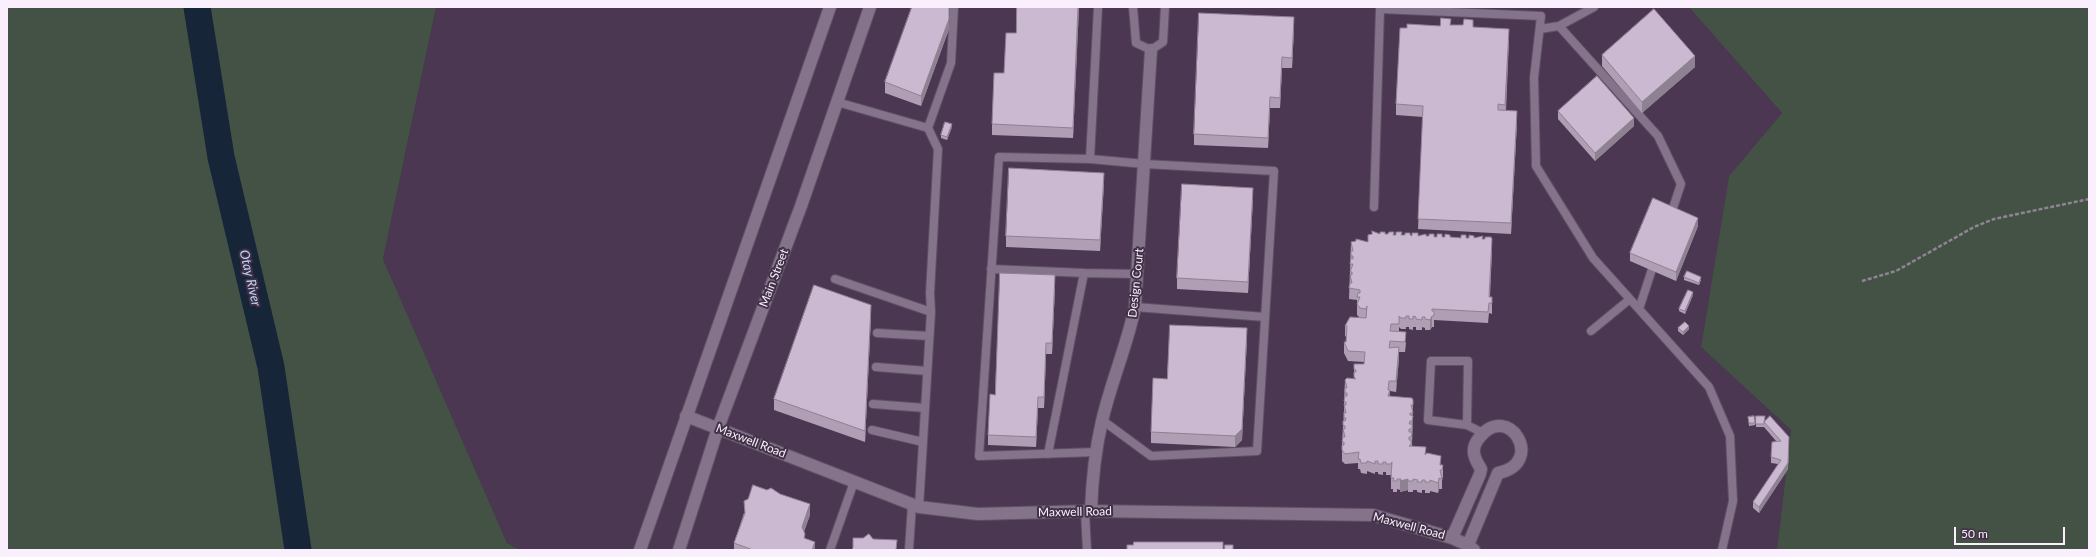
<!DOCTYPE html>
<style>
body{margin:0}
#map{position:relative;width:2096px;height:557px;overflow:hidden;background:#413146;font-family:Lato,sans-serif}
canvas{display:block}
.frame{position:absolute;inset:0;border:8px solid #faeffd;pointer-events:none}
.scale{position:absolute;left:1954px;top:527px;width:111px;height:18px;box-sizing:border-box;border:2px solid #faeffd;border-top:0;padding-left:5px;font-size:12px;line-height:14px;white-space:nowrap;color:#faeffd;-webkit-text-stroke:3px #413146;paint-order:stroke}
</style>
<div id="map">
<canvas width="2096" height="557"></canvas>
<div class="frame"></div>
<div class="scale">50 m</div>
</div>
<script>
const g = document.querySelector('canvas').getContext('2d');
g.lineJoin = 'round';
function fillPath(path, color) { g.fillStyle = color; g.fill(path, 'evenodd'); }
function stroke(path, color, width, dash) { g.strokeStyle = color; g.lineWidth = width; g.lineCap = dash ? 'butt' : 'round'; g.setLineDash(dash || []); g.stroke(path); }
function label(font, color, halo, rows, align = 'center') {
  g.font = font + ' Lato,sans-serif'; g.lineWidth = 4; g.setLineDash([]); g.textBaseline = 'middle'; g.strokeStyle = halo; g.fillStyle = color; for (const [text, x, y, turn = 0] of rows) {
    g.save(); g.translate(x, y); g.rotate((+turn || 0) * Math.PI / 180); g.textAlign = isNaN(turn) ? turn : align; if (halo) g.strokeText(text, 0, 0); g.fillText(text, 0, 0); g.restore();
  }
}
const built = new Path2D(`
 M436,7h1253l93,106 -53,63 -28,171 90,83 -14,120h-1257l-13,-7 -124,-284z`);
const green = new Path2D(`
 M7,7h429l-53,252 124,284 13,7h-513z
 M1689,7h400v543h-312l14,-120 -90,-83 28,-171 53,-63z`);
const river = new Path2D(`
 M197,7l24,150 50,210 27,183`);
const path = new Path2D(`
 M1862,281l34,-10 78,-44 20,-8 95,-20`);
const service = new Path2D(`
 M1133,7l3,36 15,7 12,-8 2,-35
 M1559,26l99,110 23,48 -11,33
 M1540,29l19,-3 35,-19
 M837,102l91,26 23,-65 3,-56
 M928,128l10,21 -8,144 1,19
 M1090,159l55,5 129,7 -17,280 -106,5 -49,-36
 M1374,207l6,-198 161,7 -7,62 2,88 57,92 116,129 21,49 3,65 -11,49
 M991,269l93,4
 M835,279l96,33 -12,195
 M1135,307l130,10
 M1639,309l16,-49
 M1591,331l39,-32
 M877,333l52,3
 M876,367l51,4
 M873,404l52,4
 M1467,425l1,-64h-37l-3,59 39,5 16,8
 M872,430l51,12
 M1096,452l-117,4 20,-299 91,2 8,-152
 M1048,454l36,-181 54,1
 M1085,512l2,38
 M830,550l24,-68
 M909,550l3,-46`);
const minor = new Path2D(`
 M686,416l233,91 59,7 113,-3 282,4 79,23 16,7 6,5
 M1091,511c1,-30 4,-60 11,-90 9,-39 25,-75 33,-114l16,-257
 M1452,538l28,-64 1,-5c-7,-11 -11,-20 -2,-31 29,-38 68,25 19,35l-30,72`);
const secondary = new Path2D(`
 M640,550l190,-543
 M679,550l39,-122 83,-222 69,-199`);
const wall = new Path2D(`
 M1017,7h62l-6,131 -81,-3v-11l12,-51 12,-40z
 M1451,25l22,2 36,12 -3,72 11,11 -6,112 -93,-5 5,-112 -27,-2v-11l11,-76z
 M1294,28l-2,40h-10l-2,40h-10l-2,40 -74,-3v-11z
 M949,29l-28,77 -36,-13v-11z
 M1602,55l93,12 -53,46 -40,-47z
 M1558,111l76,15 -39,35 -37,-42z
 M952,127l-5,13 -6,-2v-3z
 M1104,183l-4,68 -94,-4v-11z
 M1253,198l-5,95 -71,-4v-11z
 M1698,226l-22,55 -46,-20v-8z
 M1380,234l103,5 9,11 -2,47h2v17l-3,-1 -1,10 -54,-3v7h-2l-2,3h-5v-2l-3,-1v3h-6v-3h-3v3l-4,-1v-2h-3v2h-5l-2,-2v5l7,11 -1,9h-6v6l-3,34 -6,-1v6l23,3 -1,46 14,8 15,11h2v11l-1,5v8h-3l-1,4 -8,-2v2h-5v-3h-3v3l-5,-1v-2h-4v2h-5v-2l-8,2v-2l-3,-1v3h-4v-3h-2v-15v1h-5v-3h-3v3l-5,-1v-2h-3v2l-8,-3v3l-6,-1 -1,-4h-2v-6l-13,1 -3,-3v-19l2,-30v-11l1,-21 9,-1v-10l10,-5v-2l-16,-1 -4,-8v-11h2l1,-5 -2,-1v-10l14,-9 -2,-2v-15l-8,-1 2,-57h17z
 M1684,277l17,3 -2,5 -15,-5z
 M1055,286l-3,68h-6l-2,54h-6l-2,39 -48,-2v-10l7,-40z
 M1693,295l-8,19 -6,-3v-2z
 M871,316l-6,126 -91,-32v-11z
 M1678,328l11,1 -6,6 -5,-4z
 M1247,339l-5,101 -7,7 -84,-4v-11l16,-53z
 M1756,416l33,21 -1,32 -29,44 -6,-5v-6l25,-38 -7,-1v-6l5,-16 -12,-14h-8z
 M1748,417l7,6v2l-6,1z
 M744,513l66,2 -6,16 1,8 10,11h-81v-7z`);
const shadedWall = new Path2D(`
 M949,7v22l-28,77v-10z
 M1078,7h1l-6,131v-10z
 M1294,17v11l-2,40v-10z
 M1509,29v10l-4,77v-11z
 M1695,56v11l-53,46v-11z
 M1282,57v11l-2,40v-10z
 M1270,97v11l-2,40v-10z
 M1517,111v11l-6,112v-11z
 M1634,118v8l-39,35v-8z
 M952,124v3l-5,13v-3z
 M1104,173v10l-4,68v-11z
 M1253,188v10l-5,95v-11z
 M1698,218v8l-22,55v-9z
 M1492,239v11l-3,53z
 M1055,275v11l-3,68v-11z
 M1693,292v3l-8,19v-3z
 M871,305v11l-6,126v-11z
 M1367,306v11l-1,2v-10z
 M1432,316v11l-2,3v-10z
 M1689,326v3l-6,6v-3z
 M1247,328l-5,112 -7,7v-11z
 M1046,343v11l-2,54v-11z
 M1399,347v11l-3,34v-11z
 M1389,381l-1,15 2,-6v11l-2,-1z
 M1038,397v11l-2,39v-10z
 M1413,416v10l-1,14v-11z
 M1789,437l-1,32 -29,44v-6l29,-44z
 M1439,478v11l-1,4v-10z
 M1408,479v11l-8,2v-11z
 M810,504v11l-8,23v-11z
 M815,542v8h-3z`);
const building = new Path2D(`
 M912,7h37v12l-28,77 -36,-14z
 M1017,7h61l-5,121 -81,-4 2,-51h10l2,-40h10z
 M1654,9l41,47 -53,46 -40,-47z
 M1199,13l95,4 -2,41 -10,-1 -2,41 -10,-1 -2,41 -74,-4z
 M1441,18l10,1 -1,6h13l1,-6 9,1v7l36,2 -4,76 -7,-1v6l19,1 -6,112 -93,-4 5,-113 -27,-2 4,-76h7v-4l33,2z
 M1597,76l37,42 -39,35 -37,-42z
 M945,122l7,2 -5,13 -6,-2z
 M1009,168l95,5 -4,67 -94,-4z
 M1182,184l71,4 -5,94 -71,-4z
 M1653,198l45,20 -22,54 -46,-19z
 M1372,231l8,3v-2h5v2h3l1,-2h5l-1,3h3v-3h6l-1,3h4v-2h5v2l2,1v-3h6v3l8,-2v2h3v-2h5v3h3v-3h5v3h3v-3l5,1v2l11,1v-3h5v3h3v-3l5,1v2l9,-2 -1,3h3v-2h6l1,2 -3,58h3v6h-3l-1,9 -56,-3v2h2v5h-2l-2,4 -5,-1v-2h-3v3l-6,-1v-2l-3,-1v3h-4v-3h-3v2h-5l-2,-2v8h-8l-1,7 16,1 -1,10 -15,-1 -1,7 10,-1 -3,34h-7l-1,9h2l-2,6 24,2 1,2v5h-2l2,8h-3v2l3,1 -1,5h-2l-1,3h3v5h-3v3h3l-1,5h-2v3h2v5l-2,1 17,1 -1,8 2,-2 14,3 -1,9h3l-1,5h-2l2,9 -3,-1 -1,5 -8,-3v2h-5v-2h-3v2h-5l1,-2 -5,-1v2h-5v-2l-8,2 1,-2h-4v2h-4l1,-3h-3l1,-16 -1,2h-5v-2h-3v2h-5v-3h-3v3l-8,-3v2h-6l-1,-4h-2l1,-7 -14,2 -3,-4v-5h2v-3h-2l1,-5h2l-2,-8h2v-3l-2,-1v-4h2l1,-3h-2v-6l2,1 -2,-9 2,1v-3l-2,-1 1,-5h2v-3h-2v-5h2l-2,-8 2,-2 9,1 -2,-2v-5h2v-2l-2,-1v-5h10l1,-12 -17,-1 -4,-9h2l1,-16h-2l5,-9 16,1 1,-12 -1,3 -6,-1 -3,-4 3,-7h-3l1,-4h2v-3l-11,-2 1,-5h2l-2,-8h2v-3h-2l3,-8h-3l1,-6 2,1v-3h-2v-5h2l-2,-9 5,-1v-2l12,3v-7l4,-1z
 M1687,271l14,6 -2,6 -15,-6z
 M1000,273l55,2 -3,68h-6l-2,54h-6l-2,40 -48,-2 2,-41 5,1z
 M814,285l57,20 -6,126 -91,-32z
 M1688,290l5,2 -8,19 -6,-2z
 M1685,322l4,4 -6,6 -5,-4z
 M1170,325l77,3 -5,101 -7,7 -84,-4 2,-54 14,1z
 M1754,416l1,7h-6l-1,-6z
 M1756,416h9l-1,8h-8z
 M1770,416l19,21 -1,26 -29,44 -6,-5 28,-42 -10,-3 1,-15 9,-1 -17,-19z
 M753,485l14,5 4,-2 9,6 30,10 -8,23 3,7 -1,4 11,4 -3,8h-59l-19,-7 11,-30 -1,-12 4,-2z
 M869,534l4,5 24,1 -1,10h-45l2,-2v-10h10z
 M1134,542h89v8h-96v-5h6z
 M1225,545h8v5h-8z`);
const streetNames = [
 ["Main Street",774,278,-69],
 ["Design Court",1136,283,-84],
 ["Maxwell Road",751,441,21],
 ["Maxwell Road",1075,512,-1],
 ["Maxwell Road",1409,526,15]
];
const waterNames = [
 ["Otay River",250,278,77]
];
fillPath(built, '#4b3752');
fillPath(green, '#445246');
stroke(river, '#172538', 27);
stroke(service, '#5e5162', 10);
stroke(minor, '#5e5162', 14);
stroke(secondary, '#5e5162', 14);
stroke(path, '#918395', 2.5, [4, 2]);
stroke(service, '#85738b', 8);
stroke(minor, '#85738b', 12);
stroke(secondary, '#85738b', 12);
fillPath(wall, '#af9eb4');
fillPath(shadedWall, '#8e8192');
fillPath(building, '#cbb8d1');
stroke(building, '#8e8192', 1);
label('12px', '#faeffd', '#413146', streetNames);
label('italic 13px', '#bcd6fa', '#413146', waterNames);
</script>
